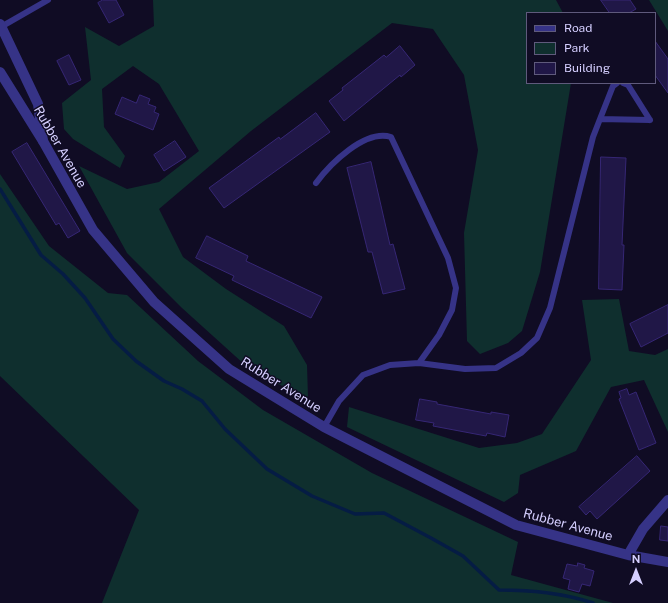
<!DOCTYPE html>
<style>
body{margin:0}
#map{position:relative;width:668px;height:603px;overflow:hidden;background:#100c24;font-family:"Public Sans",sans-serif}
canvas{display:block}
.legend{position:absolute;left:526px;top:12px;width:130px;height:72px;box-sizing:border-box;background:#100c24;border:1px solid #5f5a7c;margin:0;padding:5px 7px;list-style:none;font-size:12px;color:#d5cfff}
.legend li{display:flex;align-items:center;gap:8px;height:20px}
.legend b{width:20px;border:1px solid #5f5a7c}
.north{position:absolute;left:616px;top:551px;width:40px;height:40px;-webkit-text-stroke:3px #100c24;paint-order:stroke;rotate:0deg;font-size:11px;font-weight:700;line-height:16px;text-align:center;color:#d5cfff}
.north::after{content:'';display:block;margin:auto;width:14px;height:18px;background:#d5cfff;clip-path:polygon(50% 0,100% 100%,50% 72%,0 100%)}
</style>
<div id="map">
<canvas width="668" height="603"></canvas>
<ul class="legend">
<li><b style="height:5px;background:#363387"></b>Road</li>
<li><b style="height:11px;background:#0f2f2e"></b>Park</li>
<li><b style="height:11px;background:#201747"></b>Building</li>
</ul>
<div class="north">N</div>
</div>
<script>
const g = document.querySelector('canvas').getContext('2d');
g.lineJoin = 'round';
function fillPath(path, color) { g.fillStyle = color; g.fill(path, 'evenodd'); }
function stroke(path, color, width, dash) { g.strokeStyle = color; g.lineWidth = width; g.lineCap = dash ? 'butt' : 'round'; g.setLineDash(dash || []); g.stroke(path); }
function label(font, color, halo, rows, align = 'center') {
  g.font = font + ' "Public Sans",sans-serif'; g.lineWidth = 3; g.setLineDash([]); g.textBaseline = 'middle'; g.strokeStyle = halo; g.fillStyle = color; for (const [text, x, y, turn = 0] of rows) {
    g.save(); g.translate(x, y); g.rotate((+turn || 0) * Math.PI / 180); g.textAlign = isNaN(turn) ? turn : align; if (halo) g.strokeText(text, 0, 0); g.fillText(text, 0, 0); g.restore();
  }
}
const green = new Path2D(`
 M153,0h403l7,13h-36v70h44l-31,189 -18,59 -14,12 -28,11 -13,-13 -3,-108 14,-83 -14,-75 -31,-46 -41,-6 -141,108 -92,78 24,48 43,32 58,37 23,39 1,32 -53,-23 -73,-66 -55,-55 -48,-87 48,23 32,-7 40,-31 -40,-67 -26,-18 -31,23 2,38 21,29 -5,12 -47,-29 -9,-10 -2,-26 29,-23 -6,-53 34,19 35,-20z
 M649,0h19v31z
 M0,174l49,72 59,47 19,2 71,66 65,49 109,63 146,69 -7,33 102,28h-511l37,-93 -139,-134z
 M619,299l10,52 26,4 13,-6v83l-24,-52 -33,7 -35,64 -56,24 -2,18 -14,9 -157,-75 2,-20 130,41 38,-5 25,-9 49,-74 -9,-60z`);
const stream = new Path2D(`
 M0,189l41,66 22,19 22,24 28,41 23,22 28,20 18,8 20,12 23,28 42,40 45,27 43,18 29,-1 47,25 32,18 36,34c32,0 64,3 94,13`);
const building = new Path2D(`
 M103,0h13l8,15 -15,8 -11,-20z
 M601,0h29l6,9 -7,4h-19z
 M655,41l13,18v34l-13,-18z
 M400,46l15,19 -14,12 -1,-2 -56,46 -15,-20 14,-11 -1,-2 42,-33 2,2z
 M69,55l12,25 -12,5 -12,-24z
 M140,95l10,4 -2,5 8,3 -2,5 5,2 -6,16 -38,-16 7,-17 14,6z
 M316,113l14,19 -106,76 -15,-20 70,-51 1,2z
 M175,141l11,16 -22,14 -10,-16z
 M27,143l53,88 -12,7 -9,-15 -3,2 -44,-73z
 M601,157l25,1 -4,87h2l-2,45 -23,-1z
 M371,162l19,83 3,-1 12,45 -22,5 -11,-42h-4l-21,-84z
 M207,236l41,20 -2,5 76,36 -11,21 -79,-38 2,-4 -38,-18z
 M668,305v28l-27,14 -11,-23z
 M627,389l2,6 7,-3 20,51 -17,7 -20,-51 2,-1 -2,-6z
 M420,399l17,3v2l54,10v-2l18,3 -4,22 -18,-4 -1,3 -53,-10 1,-3 -18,-3z
 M637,456l13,15 -53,48 -7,-8 -4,4 -7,-8z
 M661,526l7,1v14l-8,-1z
 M578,563l7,2 -1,3 10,3 -4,15 -8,-2 -3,8 -11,-3 2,-9 -7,-2 4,-14 10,2z`);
const service = new Path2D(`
 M1,27l47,-27
 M623,83l5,2 22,35
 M600,119l13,-33 4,-3
 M316,183c14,-19 49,-54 75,-46l57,121 8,30 -4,22 -13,25 -20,28
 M324,427l15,-26 24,-26 27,-10 29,-2 46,6 31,-1 25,-15 16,-15 13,-30 43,-171 7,-18 50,1`);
const minor = new Path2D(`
 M0,24l38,80 5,37`);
const tertiary = new Path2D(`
 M0,72l43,69 50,89 61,72 75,67 95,58 192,98 112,30 40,7
 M628,555l15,-26 25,-29`);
const streetNames = [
 ["Rubber Avenue",60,147,60],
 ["Rubber Avenue",281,385,32],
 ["Rubber Avenue",568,525,15]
];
fillPath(green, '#0f2f2e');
stroke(stream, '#051c44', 3.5);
fillPath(building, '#201747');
stroke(building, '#362775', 1);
stroke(service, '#363387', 6);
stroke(minor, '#363387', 10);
stroke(tertiary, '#363387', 10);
label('13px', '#d5cfff', '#100c24', streetNames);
</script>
